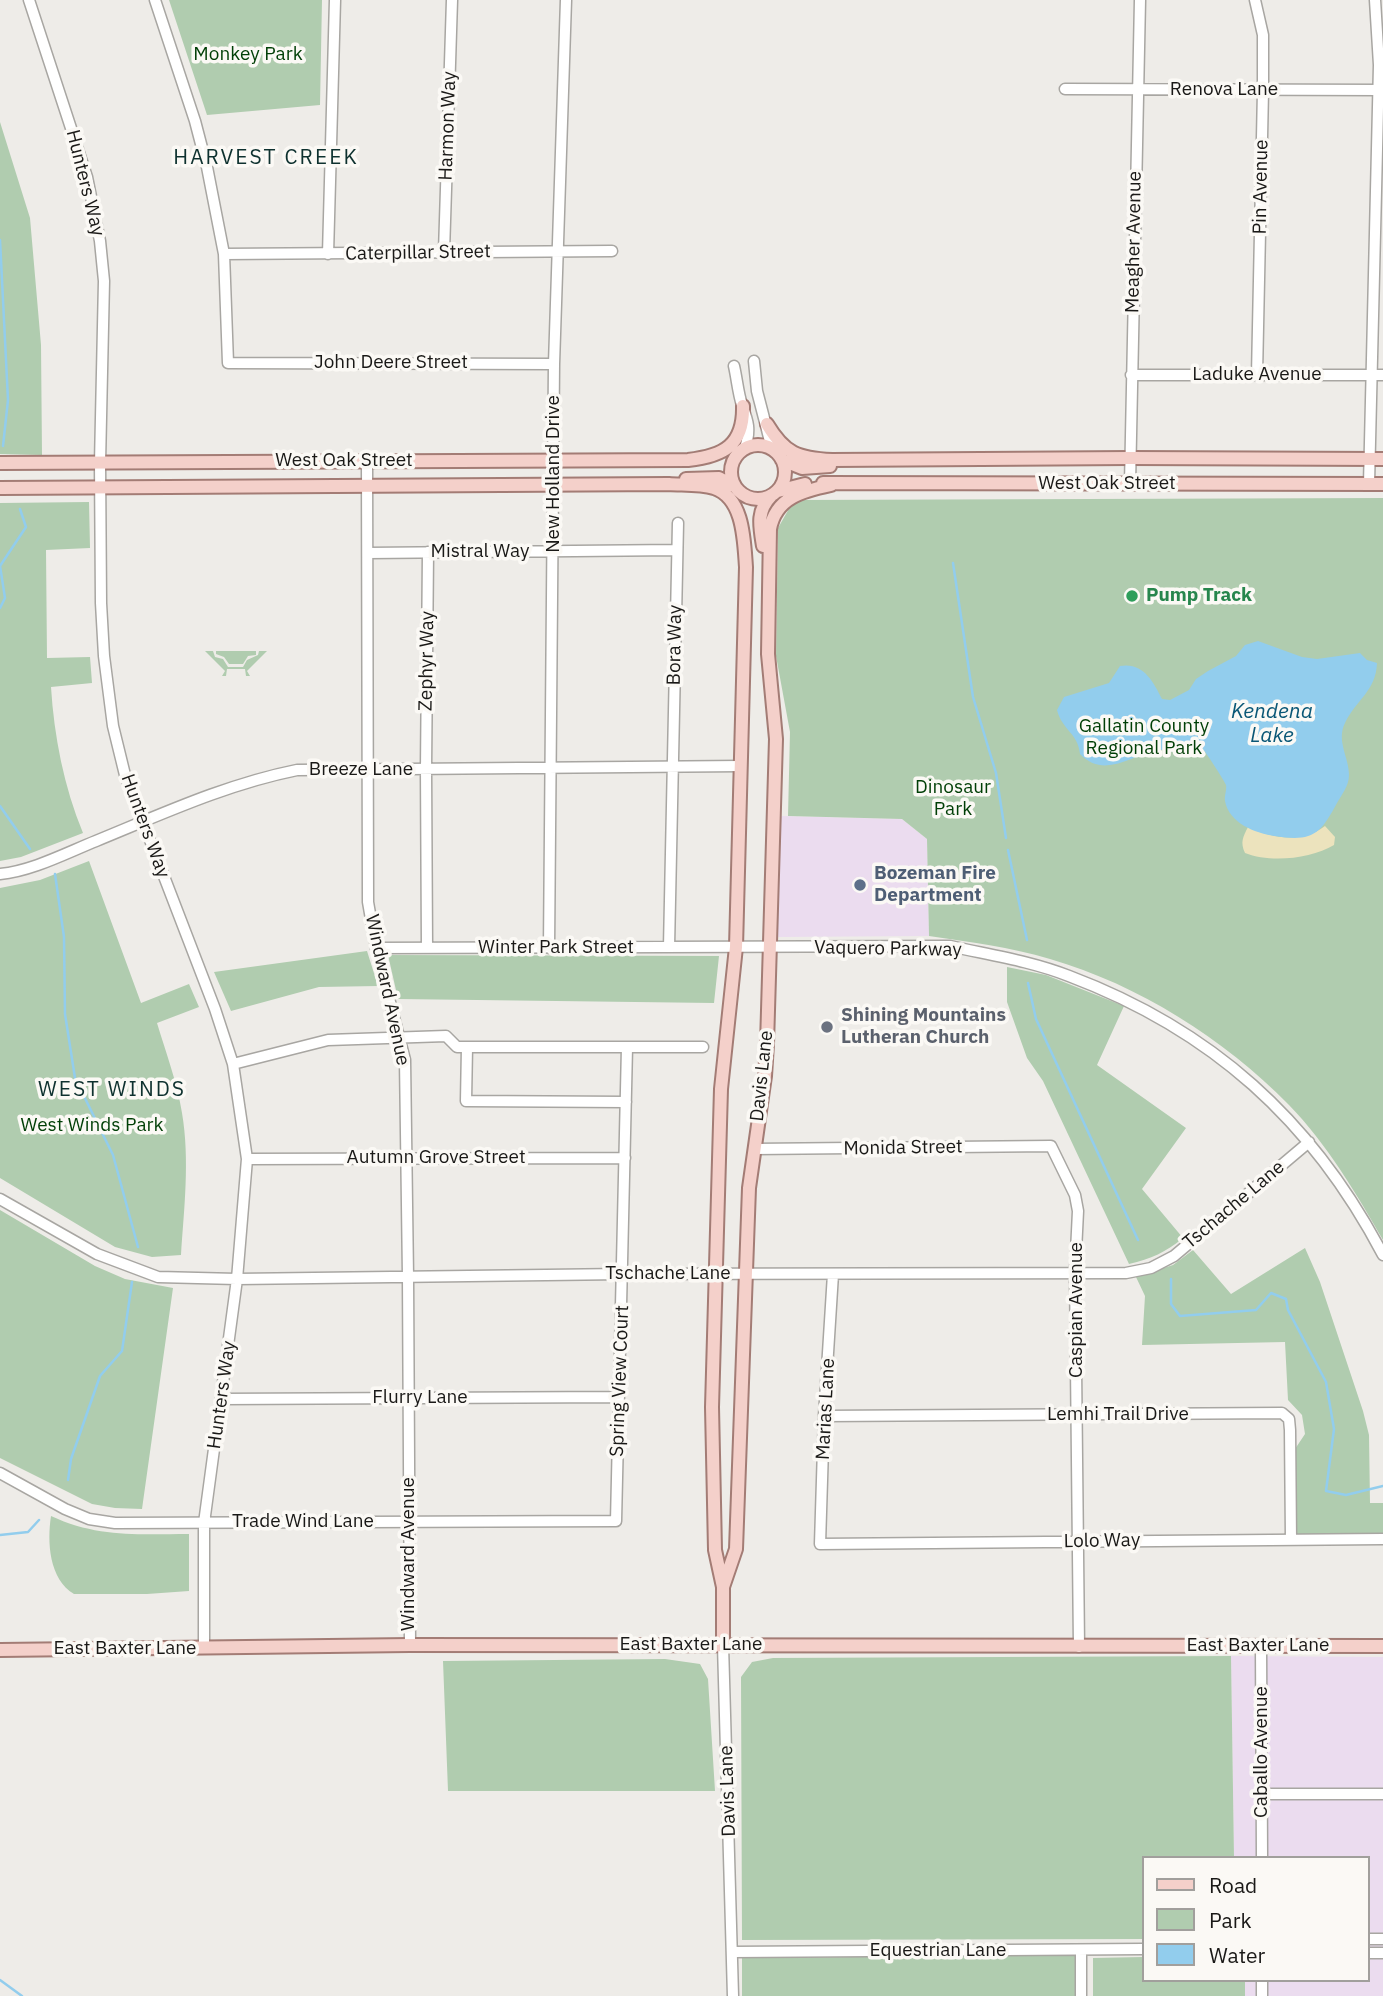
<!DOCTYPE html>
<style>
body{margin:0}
#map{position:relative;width:1383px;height:1996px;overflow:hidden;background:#eeece8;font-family:"IBM Plex Sans",sans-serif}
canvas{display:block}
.legend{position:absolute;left:1142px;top:1856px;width:228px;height:126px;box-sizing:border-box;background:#fbf9f5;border:2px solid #a19f9c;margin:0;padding:9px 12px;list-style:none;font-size:21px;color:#1a1917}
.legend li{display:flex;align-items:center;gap:14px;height:35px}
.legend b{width:35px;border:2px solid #a19f9c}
</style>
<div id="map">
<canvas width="1383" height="1996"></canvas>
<ul class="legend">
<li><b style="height:9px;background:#f4d0ca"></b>Road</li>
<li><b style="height:19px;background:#b0ccaf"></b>Park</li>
<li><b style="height:19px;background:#92cded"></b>Water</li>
</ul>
</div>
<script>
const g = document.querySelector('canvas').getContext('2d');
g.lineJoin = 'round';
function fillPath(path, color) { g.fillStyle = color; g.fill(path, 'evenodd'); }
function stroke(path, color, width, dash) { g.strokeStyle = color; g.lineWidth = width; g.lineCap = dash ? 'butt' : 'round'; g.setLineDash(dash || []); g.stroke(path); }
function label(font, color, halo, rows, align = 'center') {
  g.font = font + ' "IBM Plex Sans",sans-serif'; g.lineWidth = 7; g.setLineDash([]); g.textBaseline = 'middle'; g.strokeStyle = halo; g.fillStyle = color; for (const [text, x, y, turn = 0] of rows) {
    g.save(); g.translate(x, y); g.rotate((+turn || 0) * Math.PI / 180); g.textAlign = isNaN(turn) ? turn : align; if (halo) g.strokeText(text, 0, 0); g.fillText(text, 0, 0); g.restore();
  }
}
const commercial = new Path2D(`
 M781,816l121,3 25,20 2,97 -152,1z
 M1231,1656l152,1v339h-138v-16h122v-122h-133z`);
const green = new Path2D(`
 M169,0h153l-2,105 -113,10z
 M0,122l30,96 11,127 1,110 -42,-1z
 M1383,498v742c-27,-47 -56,-96 -94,-135 -66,-67 -150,-120 -239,-146 -40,-12 -80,-17 -121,-23l-2,-97 -25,-20 -114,-3 2,-84 -14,-76 2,-128 16,-28z
 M89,502l1,46 -44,2 1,108 43,-1 2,26 -41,4c3,49 13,100 32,146l-62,24 -21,4v-358z
 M205,651h8l2,6 8,2 5,8h15l4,-7 11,-5 1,-4h8l-20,20 3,5h-4l-1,-7h-18l-1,7h-4l3,-5z
 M216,651h40v4l-8,1 -5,8h-14l-5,-7 -8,-3z
 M89,861l52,142 48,-19 10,23 -42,16c9,30 20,59 25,90 8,47 2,96 -1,142l-29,2 -37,-10 -115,-69v-290l40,-8z
 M367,951l11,35 -59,1 -88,24 -17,-39z
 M388,955l331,1 -5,47 -316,-4z
 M1007,967l39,8 78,31 -27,59 89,63 -44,61 41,49c-17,14 -32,21 -54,26l-86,-183 -16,-23 -20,-56z
 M0,1210l95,56 30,13 48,9 -31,221 -27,-1 -23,-4 -92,-46z
 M1305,1248l15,34 43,129 6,24 1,68h13v31l-88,2v-87l10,-15 -3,-19 -14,-15 -3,-58 -143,3 3,-49 -9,-19 37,-12 20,-15 38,44z
 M51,1516c47,22 88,18 138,18v57l-42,3h-73c-25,-15 -27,-52 -23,-78z
 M1231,1656l3,202h-91v81l-401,1 -1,-263 11,-15 21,-4z
 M665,1659l35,5 8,15 7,112h-267l-5,-130z
 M1077,1955v41h-335v-38z
 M1143,1957v23h102v16h-152v-38z`);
const sand = new Path2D(`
 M1325,826l10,11 -1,8c-23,14 -64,18 -89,8 -5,-11 -2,-16 3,-26 25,12 55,16 77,-1z`);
const water = new Path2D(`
 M1258,641l44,16 15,2 43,-6 7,7 10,3c-1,28 -21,37 -32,60 -9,18 4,34 4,52 0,11 -7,19 -12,28 -17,32 -25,39 -63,33 -19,-3 -45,-13 -49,-35 -1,-5 2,-11 1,-16 -1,-3 -23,-38 -26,-39 -7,-2 -13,4 -20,6 -7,1 -14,-3 -21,-2 -27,4 -54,30 -79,4 -2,-21 -18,-24 -23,-44l7,-13 45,-14 11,-17c23,-4 33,15 42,33l8,1 19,-10 7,-11 12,-8 28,-15 9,-11z`);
const stream = new Path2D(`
 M0,240l8,160 -5,46
 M953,563l20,134 23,76 10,65
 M0,608l5,-10 -5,-32 26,-39 -6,-18
 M0,806l30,43
 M1008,850l19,90
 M55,874l9,63 1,77 10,64 38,77 25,92
 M1028,983l8,36 102,221
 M1171,1279v25l9,12 76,-6 15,-17 15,6 2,11 38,72 8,47 -8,62 20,4 37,-9
 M68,1480l3,-21 29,-83 22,-25 10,-69
 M0,1535l28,-3 11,-12
 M0,1980l22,16`);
const minor = new Path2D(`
 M29,0l58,177 13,64 4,40 -4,182 1,140 3,53 9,70 12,49 90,234 18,55 14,95 -10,120 -33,244v125
 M155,0l40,121 12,46 17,87 4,109 326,1
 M1255,0l8,35v55l-6,285
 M1065,89l317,1
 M444,252l8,-252
 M224,254l388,-3
 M328,254l7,-254
 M754,361l3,30 15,58
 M734,366c3,13 4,27 8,39 6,16 9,25 3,43
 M1131,375h252
 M367,460l1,442 8,46 29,112 3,217 2,368
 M1130,484l10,-484
 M1369,484l10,-419 -4,-65
 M368,553l309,-3
 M0,874c32,-3 66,-21 96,-33 66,-27 131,-57 201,-71l444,-4
 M669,947l9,-424
 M376,948l574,-2c40,9 81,15 119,30 143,54 243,144 314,279
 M427,948l-1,-179 2,-217
 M549,948l5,-584 12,-364
 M467,1047l-1,54 160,1
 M627,1047h76
 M754,1149l297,-3 24,49 3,16 -3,61 4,375
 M247,1159l378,-1
 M0,1199l97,55 61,23 79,2 386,-5 503,-1 25,-5 23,-12 135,-114
 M833,1274l-9,142 -4,128 563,-5
 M221,1399l398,-2
 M824,1416l458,-3 7,6 1,11 1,110
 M0,1473l65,36 24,10 26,4 501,-2 11,-474h-170l-11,-11 -118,4 -95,24
 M723,1645l10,351
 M1261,1646l1,212
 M1262,1794h121
 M1367,1939h16
 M1081,1950v46
 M733,1952l410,-3
 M1367,1953h16
 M1262,1996v-16`);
const major = new Path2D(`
 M767,424c18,30 31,34 65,36l298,-2 253,1
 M731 472a27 27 0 1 1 54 0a27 27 0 1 1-54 0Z
 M782,460l20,8 28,-2
 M0,463l688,-3c36,-4 56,-15 55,-54
 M686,479l33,-1 15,8
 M823,483l560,1
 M0,488l669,-4c14,1 31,0 45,4 30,10 30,53 32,79l-10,380 -15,142 -9,318 3,143 8,37v58
 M778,491l27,-7
 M763,546c-3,-19 -7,-35 8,-50
 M723,1587l13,-38 13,-361 16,-112 2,-32 9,-305 -8,-85 2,-125c6,-32 33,-38 61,-44
 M0,1650l410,-5 973,1`);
const markers = [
 [1132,596,7,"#2e9e5b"],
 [860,885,7,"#5c6f8a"],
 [827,1027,7,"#6b7280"]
];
const parkNames = [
 ["Monkey Park",248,55],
 ["Gallatin County",1144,727],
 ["Regional Park",1144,749],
 ["Dinosaur",953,788],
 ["Park",953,810],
 ["West Winds Park",92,1126]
];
const streetNames = [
 ["Renova Lane",1224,90],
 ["Harmon Way",448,126,-88],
 ["Hunters Way",85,183,76],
 ["Pin Avenue",1261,187,-89],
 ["Meagher Avenue",1134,242,-89],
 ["Caterpillar Street",418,253,-1],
 ["John Deere Street",391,363],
 ["Laduke Avenue",1257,375],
 ["West Oak Street",344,461],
 ["New Holland Drive",554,474,-90],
 ["West Oak Street",1107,484],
 ["Mistral Way",480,552],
 ["Bora Way",675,645,-89],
 ["Zephyr Way",427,661,-89],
 ["Breeze Lane",361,770],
 ["Hunters Way",145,826,70],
 ["Winter Park Street",556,948],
 ["Vaquero Parkway",888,949,1],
 ["Windward Avenue",387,990,78],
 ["Davis Lane",762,1076,-84],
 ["Monida Street",903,1148,-1],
 ["Autumn Grove Street",436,1158],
 ["Tschache Lane",1234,1205,-40],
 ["Tschache Lane",668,1274],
 ["Caspian Avenue",1077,1310,-90],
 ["Spring View Court",620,1381,-88],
 ["Hunters Way",222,1395,-82],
 ["Flurry Lane",420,1398],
 ["Marias Lane",826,1409,-87],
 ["Lemhi Trail Drive",1118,1415],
 ["Trade Wind Lane",303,1522],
 ["Lolo Way",1102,1541,-1],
 ["Windward Avenue",409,1554,-90],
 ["East Baxter Lane",691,1645],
 ["East Baxter Lane",1258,1646],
 ["East Baxter Lane",125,1649],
 ["Caballo Avenue",1262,1752,-90],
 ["Davis Lane",728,1791,-92],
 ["Equestrian Lane",938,1951]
];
const leisureNames = [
 ["Pump Track",1146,596]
];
const serviceNames = [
 ["Bozeman Fire",874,874],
 ["Department",874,896]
];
const worshipNames = [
 ["Shining Mountains",841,1016],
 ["Lutheran Church",841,1038]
];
const neighbourhoodNames = [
 ["HARVEST CREEK",266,158],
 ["WEST WINDS",112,1090]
];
const waterNames = [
 ["Kendena",1272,712],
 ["Lake",1272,736]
];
fillPath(commercial, '#ebdcef');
fillPath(green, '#b0ccaf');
fillPath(sand, '#ece3bd');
fillPath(water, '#92cded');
stroke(stream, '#92cded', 2.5);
stroke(minor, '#a8a6a2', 13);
stroke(major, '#a37c75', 16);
stroke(minor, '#fff', 10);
stroke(major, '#f4d0ca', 12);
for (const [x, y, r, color] of markers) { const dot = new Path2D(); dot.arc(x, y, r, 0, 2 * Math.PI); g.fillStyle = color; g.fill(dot); stroke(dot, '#fbf9f5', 2.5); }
label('19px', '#003f06', '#fbf9f5', parkNames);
label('19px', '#1a1917', '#fbf9f5', streetNames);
label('bold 19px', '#27864d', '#fbf9f5', leisureNames, 'left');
label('bold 19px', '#4e5e75', '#fbf9f5', serviceNames, 'left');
label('bold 19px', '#5b616d', '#fbf9f5', worshipNames, 'left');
g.letterSpacing = '2px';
label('21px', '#0e312f', '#fbf9f5', neighbourhoodNames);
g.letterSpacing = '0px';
label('italic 21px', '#0a5776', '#fbf9f5', waterNames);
</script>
